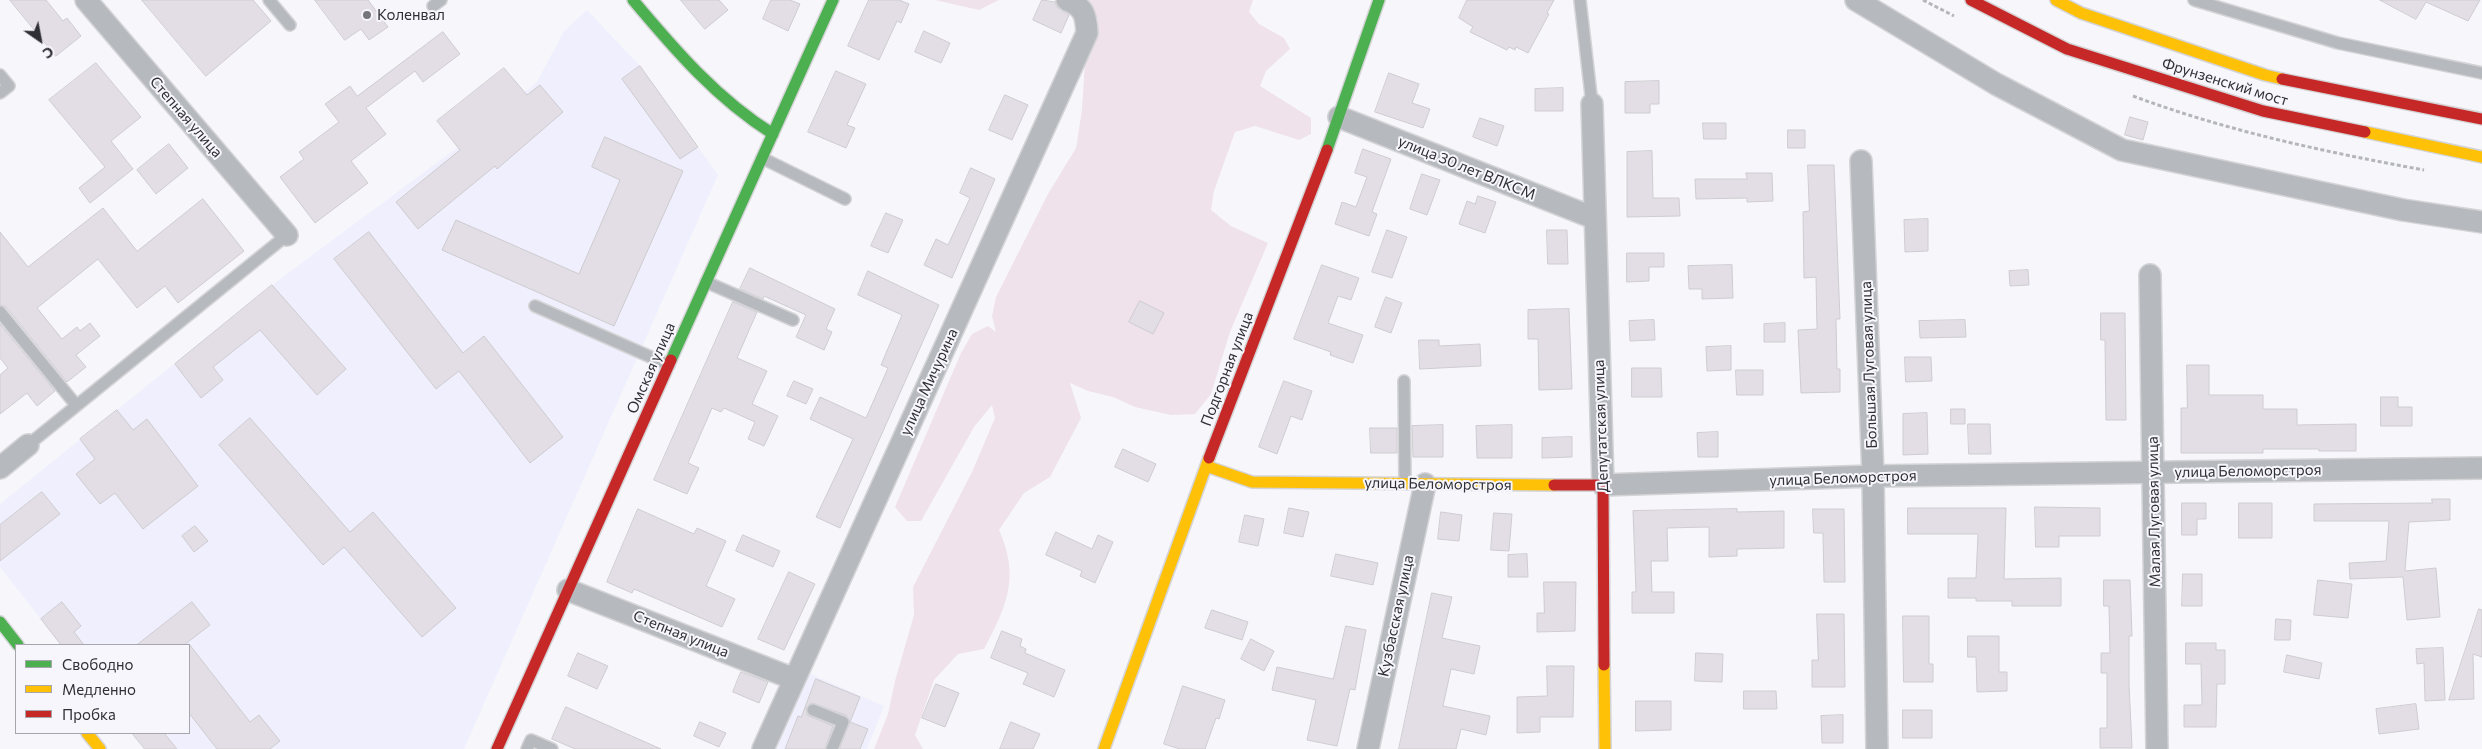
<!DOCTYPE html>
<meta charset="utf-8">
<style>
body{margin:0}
#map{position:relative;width:2482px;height:749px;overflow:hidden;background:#f7f7fb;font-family:Commissioner,sans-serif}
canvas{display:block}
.legend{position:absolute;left:15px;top:644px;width:175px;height:90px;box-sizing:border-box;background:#f6f6fc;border:1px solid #a6a6ac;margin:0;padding:6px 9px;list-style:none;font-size:15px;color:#2f2f35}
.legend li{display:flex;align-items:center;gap:10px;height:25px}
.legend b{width:25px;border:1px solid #a6a6ac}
.north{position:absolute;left:15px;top:15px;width:50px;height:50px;-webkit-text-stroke:4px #f6f6fc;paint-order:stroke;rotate:147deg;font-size:14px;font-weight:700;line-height:20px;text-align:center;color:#2f2f35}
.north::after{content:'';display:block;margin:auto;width:18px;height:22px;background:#2f2f35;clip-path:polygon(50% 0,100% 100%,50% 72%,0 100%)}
</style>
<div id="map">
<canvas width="2482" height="749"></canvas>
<ul class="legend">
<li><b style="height:6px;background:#4caf50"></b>Свободно</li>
<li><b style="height:6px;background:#ffc107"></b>Медленно</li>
<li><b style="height:6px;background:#c62828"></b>Пробка</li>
</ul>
<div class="north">С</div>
</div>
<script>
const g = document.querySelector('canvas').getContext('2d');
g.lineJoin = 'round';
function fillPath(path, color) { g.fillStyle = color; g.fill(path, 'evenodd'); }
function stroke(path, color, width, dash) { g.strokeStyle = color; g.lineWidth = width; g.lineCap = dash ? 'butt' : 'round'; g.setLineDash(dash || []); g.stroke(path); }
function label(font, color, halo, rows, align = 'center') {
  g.font = font + ' Commissioner,sans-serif'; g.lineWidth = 4; g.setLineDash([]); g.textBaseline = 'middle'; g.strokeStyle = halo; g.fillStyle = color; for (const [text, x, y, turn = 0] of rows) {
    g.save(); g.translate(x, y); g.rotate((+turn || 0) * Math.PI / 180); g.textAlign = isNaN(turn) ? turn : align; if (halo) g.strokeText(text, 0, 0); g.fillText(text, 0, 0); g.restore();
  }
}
const built = new Path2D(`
 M587,10l53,56 78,109 -254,574h-319l-13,-16h57v-88h-128l-61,-78v-63l272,-219 186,-138 79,-65 27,-51z
 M806,672l78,34 -17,43h-94z`);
const green = new Path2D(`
 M935,0h64l-20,10z
 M1082,0h171l-4,12 10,12 25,14 6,11 -24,22 -6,15 51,32v16l-12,6 -44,-14 -20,6 -21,59 -3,19 20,16 37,17 -38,89 -19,62 -16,20 -24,1 -36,-8 -22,-10 -25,-6 -18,-8 11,35 -31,59 -26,16 -25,37c21,47 8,76 -15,119l-26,5 -24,26 -19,55 8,14h-49l14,-35 7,-33 19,-66 -1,-28 59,-115 23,-54 -3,-13 -18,22 -53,94h-14l-12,-14 66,-154 11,-19 16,-8 8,6 -4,-16 4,-19 52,-103 28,-46 6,-38 3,-48 13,-43z`);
const building = new Path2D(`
 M10,0h36l17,21 4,-3 14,18 -25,20z
 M142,0h111l18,21 -65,55z
 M315,0h53l20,27 -19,13 -8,-11 -16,11z
 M681,0h38l9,10 -23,19z
 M771,0h19l10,4 -12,27 -25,-12z
 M869,0h30l10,4 -8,19 -4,-2 -18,39 -31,-14z
 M1042,0l13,2 2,5 12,8 -8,18 -28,-13z
 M1467,0h87l-7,13 2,1 -21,39 -12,-6 -1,3 -6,-3 -2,3 -37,-18 3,-5 -14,-9z
 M2380,0h100l-12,21 -42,-19 -10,17z
 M924,31l26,12 -9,20 -26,-11z
 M443,32l17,22 -37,28 -8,-11 -49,37 20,26 -35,27 17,22 -53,40 -35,-46 24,-18 -5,-7 40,-30 -14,-18 25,-18 7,10z
 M96,63l45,54 -30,24 22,28 -43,34 -11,-15 26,-21 -56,-67z
 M640,66l58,81 -18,12 -58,-80z
 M504,68l23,27 13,-10 23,27 -66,57 -2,-3 -77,63 -22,-27 64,-52 -23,-29z
 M836,71l30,13 -19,41 8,3 -9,20 -38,-16z
 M1389,73l30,11 -7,19 18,6 -7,19 -48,-16z
 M1659,81v23h-9v9h-25v-31z
 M1563,88v23h-28v-22z
 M1005,95l23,10 -16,35 -23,-10z
 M2130,117l18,5 -5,18 -18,-5z
 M1480,118l24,8 -7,20 -24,-9z
 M1703,123h23v16h-22z
 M1788,130h17v18h-17z
 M605,137l78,34 -69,155 -172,-76 14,-30 123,54 41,-94 -28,-13z
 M169,144l19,24 -32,26 -19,-24z
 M1363,149l28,10 -19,53 5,2 -8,22 -34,-12 7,-22 14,5 11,-30 -12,-4z
 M1652,151l1,47h26l1,18 -53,1v-65z
 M1808,165h26l6,154h-4l1,50h3v23l-39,1 -3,-63 19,-1 -1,-52 -12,1 -1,-66 6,-1z
 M971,168l24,11 -43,99 -28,-13 12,-26 12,6 22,-47 -10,-5z
 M1746,173h26l1,28 -26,1v-4l-51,1 -1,-20h52z
 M1422,174l18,6 -13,35 -17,-6z
 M1478,196l18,6 -11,31 -26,-9 8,-23 8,3z
 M203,199l41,52 -66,52 -13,-17 -28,22 -39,-49 -61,49 25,31 15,-12 3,4 10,-8 10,13 -24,19 10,12 -19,15 -61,-75 -6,-2v-73l28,35 75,-59 34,43z
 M886,213l17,7 -15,33 -17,-7z
 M1928,219v32l-23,1 -1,-32z
 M1387,230l20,7 -15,41 -20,-6z
 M1547,230h20l1,34h-20z
 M369,232l94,121 21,-17 79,101 -33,26 -71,-92 -23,18 -102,-130z
 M1627,253h37v14h-15v14l-22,1z
 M1322,265l37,13 -8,22 -13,-4 -10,27 35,12 -10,28 -23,-8 1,-3 -37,-13z
 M1732,265l1,33 -31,1v-10h-13l-1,-23z
 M750,268l85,41 -9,20 6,3 -8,18 -28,-13 10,-22 -42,-19 -1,3 -23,-10z
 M2028,270l1,15 -19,1 -1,-15z
 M868,271l71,34 -99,223 -24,-11 37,-78 -43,-20 10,-22 46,21 22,-50 -7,-3 21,-50 -44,-20z
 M272,285l74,84 -29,26 -57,-65 -47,37 10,13 -22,18 -26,-34z
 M1386,297l16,6 -11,30 -16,-6z
 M1140,301l24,12 -11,21 -24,-12z
 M733,302l24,10 -20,46 30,13 -15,33 26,12 -14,30 -16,-7 7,-17 -31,-14 -3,4 -9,-4 -24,55 11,5 -12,26 -33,-14z
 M1569,309l3,80 -33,1 -1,-51h-10v-29z
 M2101,313h24l1,107h-20l-1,-80h-4z
 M1654,320l1,20 -25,1 -1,-20z
 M1965,320l1,17 -46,1 -1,-17z
 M1785,323v19h-21v-18z
 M0,324l55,67 -18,15 -10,-13 -27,21v-39l8,-7 -8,-10z
 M1419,340h20v6l41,-2 1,22 -61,3z
 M1731,346v24l-24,1 -1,-24z
 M1905,357h26l1,24 -26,1z
 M2187,365h22v30h54v14h34v16l59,-1v27h-37v-2h-56v4h-82v-45h6z
 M1632,368h29l1,29h-30z
 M1736,370h27v25h-26z
 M794,381l19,8 -7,15 -19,-8z
 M1284,381l28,10 -10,29 -11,-4 -14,38 -18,-7z
 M2381,397h17v10h14v19h-31z
 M1951,409h14v15h-14z
 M117,410l16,20 14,-11 51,67 -55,43 -28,-36 -15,11 -24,-30 19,-15 -15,-20z
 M1927,413l1,41 -25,1v-41z
 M250,418l100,114 23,-20 83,96 -34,29 -78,-90 -21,18 -104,-120z
 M1968,424h22l1,30h-22z
 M1443,425v32h-30l-1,-31z
 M1512,425v33h-35l-1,-32z
 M1370,428h27v25h-26z
 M1718,432v25h-20l-1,-24z
 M1572,437v20l-30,1v-20z
 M1123,449l33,15 -8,18 -33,-15z
 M42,492l18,22 -60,47v-36z
 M2432,499h18v21l-41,2 -4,49 31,-3 4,49 -33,3 -4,-43 -53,2 -1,-16 37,-2 3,-40h-75v-17l118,-1z
 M2182,503h24v16h-9v16h-15z
 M2239,503h33v35h-33z
 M2035,507l65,1v28h-41v11h-23z
 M1289,508l20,4 -6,25 -19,-4z
 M1908,508h98l-2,71 57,-1v28h-49v-5h-36v-3h-28v-20h28l2,-44h-70z
 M638,509l56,25 3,-6 29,13 -20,45 29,13 -13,28 -88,-38 -2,4 -25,-11z
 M1737,509v3l47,-1v37l-47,1v7l-28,1v-30l-42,1 1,33h-17l1,31h22v21h-42v-21h4l-3,-81z
 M1813,509h31l1,73h-21l-1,-49h-9z
 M1441,512l21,3 -3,26 -21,-2z
 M1494,513l18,1 -3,37 -18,-1z
 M1245,515l19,4 -6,27 -19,-4z
 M195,526l13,15 -14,11 -12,-16z
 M1056,532l36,17 6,-14 15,7 -18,41 -15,-7 2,-5 -36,-16z
 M743,535l37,16 -7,16 -37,-16z
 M1336,554l42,9 -5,22 -42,-9z
 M1527,554l1,23h-20v-22z
 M789,572l26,12 -31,66 -26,-11z
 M2183,574h19v32h-20z
 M2104,580h26l2,56h-3v48l3,64h-32v-20h7v-55h-6v-20h9l-1,-47h-5z
 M2318,580l34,4 -4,34 -34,-3z
 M1544,582h32l-1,49 -38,1v-19h7z
 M1432,593l20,4 -10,41 38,8 -6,28 -23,-5 -8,37 47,10 -4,19 -25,-6 -5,20h-57z
 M62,602l19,24 -7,6 10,13h-23l-20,-26z
 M192,602l18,23 -26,20h-47z
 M2479,609l3,1v47l-9,-3 1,45 -25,1z
 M1212,610l36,12 -6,18 -37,-12z
 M1817,614h27l1,73h-33v-27h6z
 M1903,616h26v48h4v18h-29z
 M2276,619l15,1 -1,20h-15z
 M1346,626l20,4 -11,60 -5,-1 -13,57 -30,-6 9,-40 -44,-10 5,-23 56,12z
 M1002,631l20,8 -2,7 6,3 -1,4 40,17 -11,27 -31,-13 5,-11 -37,-15z
 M1968,636h31v36h8v19l-30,1 -1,-35h-8z
 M1251,639l23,12 -10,20 -23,-12z
 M2186,643h30v7h9v34h-8l-1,43h-32v-22h18l-1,-41h-15z
 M189,644l61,78 9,-7 21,26 -10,8h-53l-28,-36z
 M2443,648l2,52 -20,1 -1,-38 -7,1 -1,-15z
 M578,653l30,13 -11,23 -29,-13z
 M1696,653l27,1 -1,28 -27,-1z
 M2287,655l35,8 -3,16 -35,-7z
 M1547,666h27l-1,51h-33v15l-23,1v-36l30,-1z
 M741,672l27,10 -9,21 -26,-11z
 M816,679l44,18 -10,25 -4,-7 -35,-12 -5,5 1,7 26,11 -8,23h-40l13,-33 3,1z
 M936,684l23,9 -14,34 -23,-9z
 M1183,686l42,14 -6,19 -3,-1 -11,31h-25l-16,-5z
 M1744,691h32l1,18h-33z
 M1636,701h35v29l-35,1z
 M2416,704l3,25 -40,5 -3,-25z
 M566,707l95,42h-86l-23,-10z
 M1903,710h29v28h-29z
 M1843,715v28h-21l-1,-27z
 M700,722l26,11 -7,14 -25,-11z
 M850,722l18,7 -8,20h-20z
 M1011,722l29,12 -7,15h-33z
 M132,733h32l13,16h-32z`);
const path = new Path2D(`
 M1923,0l31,16
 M2133,96c94,35 192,56 291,74`);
const lane = new Path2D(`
 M269,0l21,25
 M1580,0l12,104
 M2194,0l144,43 144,30
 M433,6l8,-6
 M0,75l9,11 -9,7
 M762,158l83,41
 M706,282l87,38
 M535,306l134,59
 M0,312l76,93
 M1404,381l1,102
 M28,445l259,-210
 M813,710l30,12 -11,27
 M527,749l4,-9 21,9`);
const street = new Path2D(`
 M86,0l201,235
 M1856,0l140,84 126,66 281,60 79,12
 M1592,104l11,381 270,-9 609,-8
 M1339,117l255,101
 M1861,161l12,315 4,273
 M2150,275l7,474
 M0,468l28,-23
 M568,590l226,89
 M763,749l324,-716c-1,-18 -3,-26 -20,-33
 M1368,749l57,-265`);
const fast = new Path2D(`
 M633,0c42,50 84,99 140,134
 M1327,150l52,-150
 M671,360l162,-360
 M0,622l18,23`);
const slow = new Path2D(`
 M2056,0l25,13 184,62 17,4
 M2365,132l117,25
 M1206,466l46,16 302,3
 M1604,665l1,84
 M87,733l13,16
 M1104,749l105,-291`);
const jam = new Path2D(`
 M1971,0l96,49 196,62 102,21
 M2282,79l200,40
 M1209,458l118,-308
 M1554,485h49l1,180
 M497,749l174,-389`);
const markers = [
 [367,15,5,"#75757a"]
];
const poiNames = [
 ["Коленвал",377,15]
];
const streetNames = [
 ["Фрунзенский мост",2225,82,17],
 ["Степная улица",186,117,49],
 ["улица 30 лет ВЛКСМ",1467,168,22],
 ["Большая Луговая улица",1869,365,-92],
 ["Омская улица",651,368,-66],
 ["Подгорная улица",1227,369,-69],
 ["улица Мичурина",929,382,-65],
 ["Депутатская улица",1601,426,-92],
 ["улица Беломорстроя",2248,471,-1],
 ["улица Беломорстроя",1843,478,-2],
 ["улица Беломорстроя",1438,484,1],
 ["Малая Луговая улица",2154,512,-91],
 ["Кузбасская улица",1396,616,-78],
 ["Степная улица",681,634,22]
];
fillPath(built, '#efeffd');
fillPath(green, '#efe2ea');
fillPath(building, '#e3dee6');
stroke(building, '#ceccd0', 1);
stroke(lane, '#d4d4d7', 14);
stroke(street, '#d4d4d7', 24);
stroke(fast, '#d4d4d7', 14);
stroke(slow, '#d4d4d7', 14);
stroke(jam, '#d4d4d7', 14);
stroke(path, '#b4b6b9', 3, [4, 2.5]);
stroke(lane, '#b6b9bd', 11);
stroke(street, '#b6b9bd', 21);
stroke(fast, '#4caf50', 11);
stroke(slow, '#ffc107', 11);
stroke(jam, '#c62828', 11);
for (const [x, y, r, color] of markers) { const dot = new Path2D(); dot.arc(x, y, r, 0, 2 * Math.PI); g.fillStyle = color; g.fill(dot); stroke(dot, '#f6f6fc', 2); }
label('15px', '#2f2f35', '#f6f6fc', poiNames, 'left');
label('15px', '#2f2f35', '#f6f6fc', streetNames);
</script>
